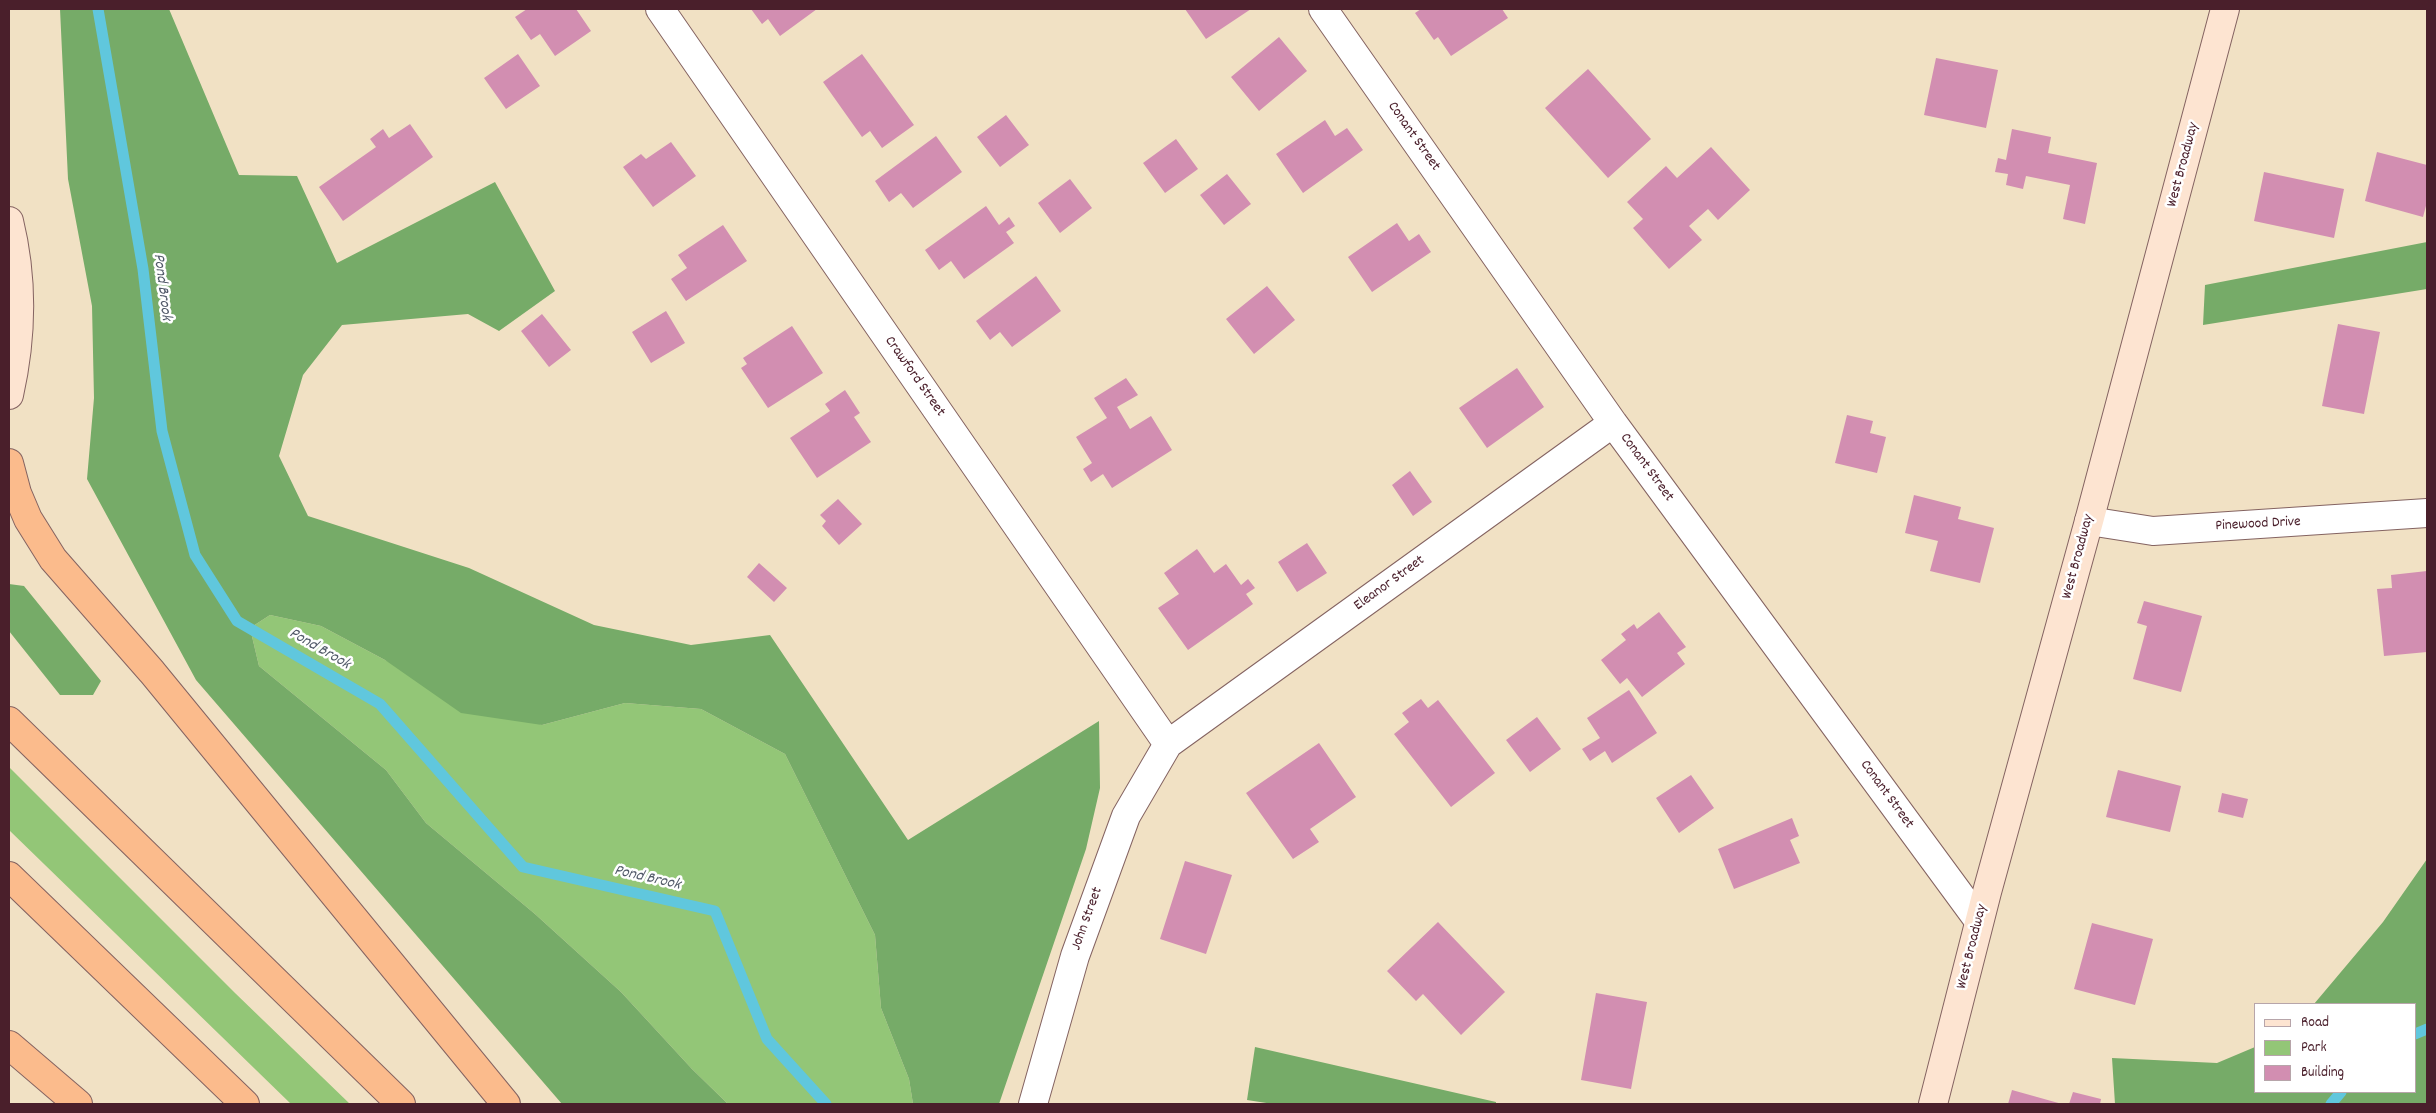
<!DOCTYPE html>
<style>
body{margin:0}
#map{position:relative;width:2436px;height:1113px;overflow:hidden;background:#f1e1c4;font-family:Dekko,sans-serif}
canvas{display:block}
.frame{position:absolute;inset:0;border:10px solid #4a1f2b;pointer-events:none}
.legend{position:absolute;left:2254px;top:1003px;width:162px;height:90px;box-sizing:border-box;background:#fff;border:1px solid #b7a5aa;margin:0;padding:6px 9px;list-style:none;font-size:15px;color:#4a1f2b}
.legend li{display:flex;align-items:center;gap:10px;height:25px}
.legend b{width:25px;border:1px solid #b7a5aa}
</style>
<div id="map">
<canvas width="2436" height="1113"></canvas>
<div class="frame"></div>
<ul class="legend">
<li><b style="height:6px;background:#fde4d1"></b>Road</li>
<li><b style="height:14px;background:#93c677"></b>Park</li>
<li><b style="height:14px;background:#d28eb1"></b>Building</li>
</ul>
</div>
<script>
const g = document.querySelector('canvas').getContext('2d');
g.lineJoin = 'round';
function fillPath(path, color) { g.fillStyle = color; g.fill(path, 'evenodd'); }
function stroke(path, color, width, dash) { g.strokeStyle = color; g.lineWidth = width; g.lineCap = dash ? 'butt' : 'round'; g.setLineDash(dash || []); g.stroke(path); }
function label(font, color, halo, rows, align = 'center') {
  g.font = font + ' Dekko,sans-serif'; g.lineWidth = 5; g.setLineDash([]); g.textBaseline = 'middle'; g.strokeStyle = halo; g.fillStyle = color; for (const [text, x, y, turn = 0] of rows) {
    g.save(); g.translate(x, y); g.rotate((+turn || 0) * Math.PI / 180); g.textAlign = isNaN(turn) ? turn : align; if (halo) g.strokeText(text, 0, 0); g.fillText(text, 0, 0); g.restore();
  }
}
const green = new Path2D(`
 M270,615l51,11 64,34 157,65 83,-22 76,6 84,45 90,181 6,73 28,71 4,25h-185l-36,-35 -71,-77 -86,-78 -109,-91 -40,-53 -127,-104 -9,-38z
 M9,767l226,226 115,111h-59l-282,-274z`);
const forest = new Path2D(`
 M60,9h109l70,166 58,1 40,87 158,-81 60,109 -56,40 -31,-17 -126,11 -39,50 -24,81 29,60 161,52 125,57 97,20 79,-10 138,205 191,-119 1,67 -14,61 -87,255h-86l-4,-25 -28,-71 -6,-73 -90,-181 -84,-45 -76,-6 -83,22 -81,-12 -76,-53 -64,-34 -51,-11 -20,13 9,38 127,104 40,53 109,91 86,78 71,77 36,35h-166l-366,-424 -109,-201 7,-81 -2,-92 -24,-127z
 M2427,242v47l-224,36 2,-40z
 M9,584l15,2 77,95 -8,14h-33l-51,-64z
 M2427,859v245h-312l-3,-46 105,5 38,-16v45h160v-88h-101l69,-82z
 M1255,1047l241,55v2h-223l-26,-4z`);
const stream = new Path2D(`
 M98,9l45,260 19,162 33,124 42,66 143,83 143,163 192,44 52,128 59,65
 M2415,1034l12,-5
 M2331,1104l10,-12`);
const building = new Path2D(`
 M527,9h49l15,22 -36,25 -15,-22 -9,6 -16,-23z
 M751,9h66l-37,27 -12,-17 -6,5z
 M1185,9h66l-45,30z
 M1421,9h81l6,9 -57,38 -13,-19 -4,3 -19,-27z
 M1279,37l28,34 -48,40 -28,-34z
 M518,54l22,32 -34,23 -22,-31z
 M862,54l52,71 -32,23 -12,-17 -8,6 -39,-55z
 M1936,58l62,12 -12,58 -62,-13z
 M1588,69l63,70 -43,39 -63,-70z
 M1006,115l23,30 -29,22 -23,-30z
 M1325,120l10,16 12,-8 16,22 -60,43 -27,-39z
 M410,124l23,33 -90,64 -24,-34 57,-40 -6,-8 13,-10 6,9z
 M2012,129l39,8 -3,16 49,10 -12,61 -22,-5 7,-34 -44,-9 -3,13 -17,-4 2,-11 -13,-2 3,-14 8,2z
 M936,136l26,36 -49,36 -12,-15 -12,9 -14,-21z
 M1176,139l22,30 -33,24 -22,-30z
 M671,142l25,34 -43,31 -30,-40 18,-13 5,5z
 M1711,147l39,43 -32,30 -10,-11 -19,17 13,14 -33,29 -36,-41 10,-9 -16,-17 39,-36 11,12z
 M2377,152l50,13v37l-4,15 -58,-16z
 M2264,172l80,17 -10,49 -80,-17z
 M1227,174l24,30 -27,21 -24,-30z
 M1070,179l22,29 -32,25 -22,-30z
 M986,206l13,19 10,-8 6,9 -9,6 8,11 -50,36 -13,-18 -12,9 -14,-20z
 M1397,223l12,18 10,-7 12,18 -59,40 -24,-35z
 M723,225l24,36 -61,40 -15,-22 16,-11 -9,-13z
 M1036,276l25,35 -49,36 -12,-15 -10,8 -14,-19z
 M1267,286l28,34 -41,34 -28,-35z
 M666,311l19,32 -34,20 -19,-31z
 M542,314l29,36 -22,17 -28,-36z
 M2338,324l42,8 -16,82 -42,-8z
 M792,326l31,47 -55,35 -27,-40 6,-4 -4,-6z
 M1517,368l27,39 -57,41 -28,-40z
 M1126,378l12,17 -21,12 13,22 21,-13 21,34 -60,38 -9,-14 -12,8 -8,-13 9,-6 -16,-26 31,-19 -13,-20z
 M845,390l15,23 -6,4 17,25 -54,36 -27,-40 40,-27 -5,-7z
 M1847,415l26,6 -3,12 16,4 -9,36 -42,-10z
 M1410,471l22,31 -19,14 -21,-31z
 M1914,495l47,12 -3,12 36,9 -14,55 -50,-12 8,-30 -33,-8z
 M838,499l24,25 -23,21 -17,-19 4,-5 -6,-6z
 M1307,543l20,30 -30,19 -19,-30z
 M1197,549l17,24 12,-9 15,21 7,-6 7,9 -9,6 7,10 -65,46 -30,-42 21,-14 -15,-21z
 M759,563l28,25 -13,14 -27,-25z
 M2427,571v81l-43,4 -7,-67 15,-1 -1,-13z
 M2144,601l58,15 -21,76 -48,-13 14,-53 -10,-3z
 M1659,612l27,35 -9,6 8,11 -43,33 -15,-19 -7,6 -19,-24 25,-20 -5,-6 13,-10 3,5z
 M1629,690l28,43 -45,30 -7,-12 -15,10 -8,-12 18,-11 -13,-20z
 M1421,699l7,9 10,-8 57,73 -44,34 -57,-73 15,-12 -7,-9z
 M1537,717l24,32 -31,23 -24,-32z
 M1319,743l37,54 -46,32 9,13 -26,17 -47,-66z
 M2118,770l63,16 -11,46 -64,-15z
 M1691,775l23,33 -35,25 -23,-35z
 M2222,793l26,6 -5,19 -25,-6z
 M1792,818l7,18 -9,4 10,23 -66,26 -16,-40z
 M1185,861l47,14 -26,79 -46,-15z
 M1438,922l67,70 -44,43 -38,-41 -7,7 -29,-30z
 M2092,923l61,16 -18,66 -61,-16z
 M1596,993l51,9 -16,87 -50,-9z
 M2012,1090l50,14h-54z
 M2073,1092l28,7 -1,5h-31z`);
const street = new Path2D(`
 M660,9l508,735
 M1323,9l290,414 366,498
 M2089,521l64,10 274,-18
 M1033,1104l42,-148 51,-140 42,-72 445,-321`);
const secondary = new Path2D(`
 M9,221c14,57 13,116 0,174
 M1933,1104l54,-212 102,-371 136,-512`);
const highway = new Path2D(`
 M9,463l8,30 11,26 25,40 99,113 354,432
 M9,721l392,383
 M9,876l236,228
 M9,1045l69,59`);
const streetNames = [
 ["Conant Street",1413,137,55],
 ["West Broadway",2184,165,-75],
 ["Crawford Street",914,377,55],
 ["Conant Street",1646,468,54],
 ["Pinewood Drive",2258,525,-3],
 ["West Broadway",2079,557,-75],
 ["Eleanor Street",1390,584,-36],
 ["Conant Street",1886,795,54],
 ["John Street",1088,919,-70],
 ["West Broadway",1973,947,-76]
];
const waterNames = [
 ["Pond Brook",161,287,83],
 ["Pond Brook",319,650,30],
 ["Pond Brook",647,879,13]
];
fillPath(green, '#93c677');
fillPath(forest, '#76ab68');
stroke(stream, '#60c7dd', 11);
fillPath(building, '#d28eb1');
stroke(street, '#846361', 30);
stroke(secondary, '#846361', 30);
stroke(highway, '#846361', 30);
stroke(street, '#fff', 28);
stroke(secondary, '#fde4d1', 28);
stroke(highway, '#fbbb8c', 28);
label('15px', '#4a1f2b', '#fff', streetNames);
label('italic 16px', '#525a69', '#fff', waterNames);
</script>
